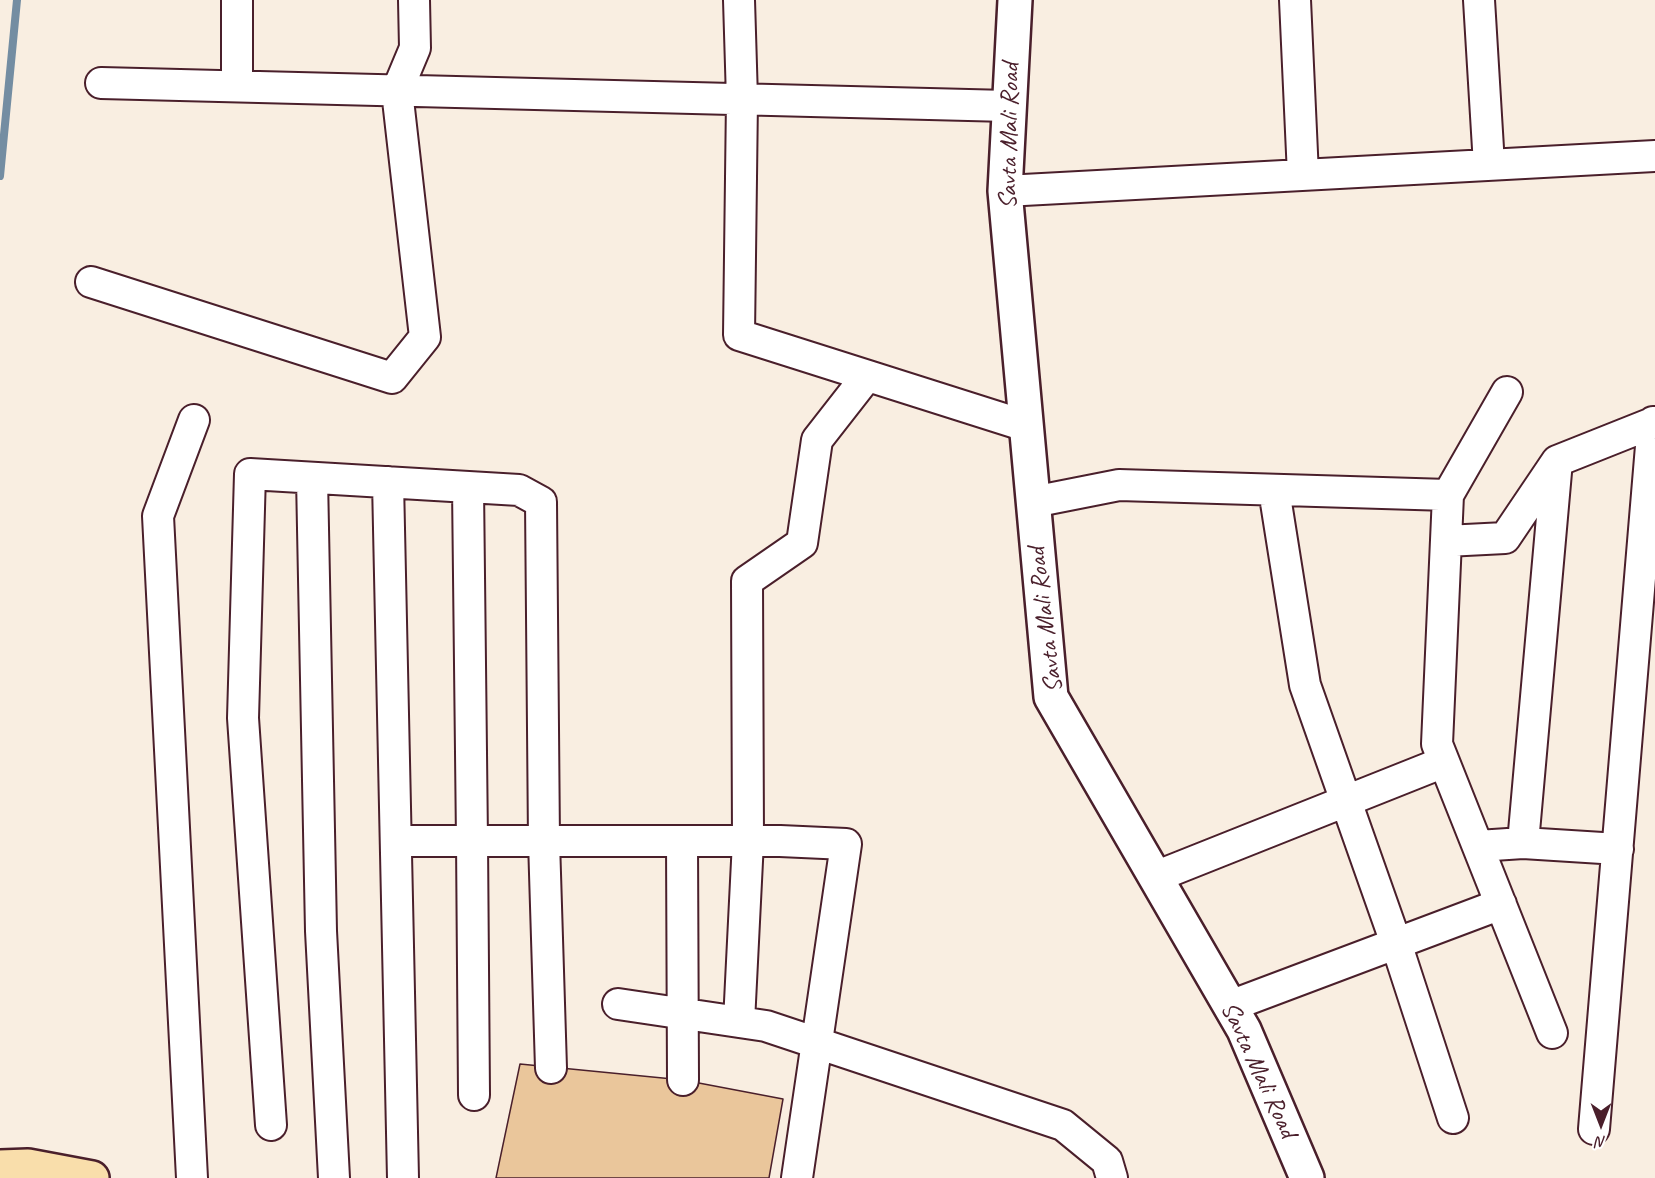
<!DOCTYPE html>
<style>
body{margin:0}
#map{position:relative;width:1655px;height:1178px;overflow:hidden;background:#f9eee1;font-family:Caveat,sans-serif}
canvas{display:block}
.north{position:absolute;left:1571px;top:1094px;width:60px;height:60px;-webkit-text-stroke:4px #fff;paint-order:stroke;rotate:180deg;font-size:16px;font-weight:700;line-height:24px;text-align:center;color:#4a1f2b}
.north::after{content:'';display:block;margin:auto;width:21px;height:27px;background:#4a1f2b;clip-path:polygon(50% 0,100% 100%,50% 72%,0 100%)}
</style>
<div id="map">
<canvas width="1655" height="1178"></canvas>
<div class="north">N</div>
</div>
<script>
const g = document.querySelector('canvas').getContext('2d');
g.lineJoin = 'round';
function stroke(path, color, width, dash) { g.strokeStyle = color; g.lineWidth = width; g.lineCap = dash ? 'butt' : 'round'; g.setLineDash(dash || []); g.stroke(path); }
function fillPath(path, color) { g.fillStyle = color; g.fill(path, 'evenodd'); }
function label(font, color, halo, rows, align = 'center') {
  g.font = font + ' Caveat,sans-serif'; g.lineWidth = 4.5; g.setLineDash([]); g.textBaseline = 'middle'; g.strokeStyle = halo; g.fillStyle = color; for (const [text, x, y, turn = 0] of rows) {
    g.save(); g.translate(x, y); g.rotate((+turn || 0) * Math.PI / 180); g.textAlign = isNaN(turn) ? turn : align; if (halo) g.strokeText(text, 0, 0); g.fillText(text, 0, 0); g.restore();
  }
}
const stream = new Path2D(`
 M0,176l17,-176`);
const building = new Path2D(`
 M520,1064l163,16 100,19 -14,79h-273z`);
const minor = new Path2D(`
 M739,0l3,99 -3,236 287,91
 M1295,0l8,175
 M1479,0l10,165
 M101,83l907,23
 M237,86v-86
 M1005,191l650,-35
 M91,282l301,96 33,-41 -28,-246 18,-43 -1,-48
 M1507,392l-59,103 -11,249 115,289
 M312,478l9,453 13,247
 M388,482l15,696
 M1274,490l31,195 91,258 57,175
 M1033,502l86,-17 329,10
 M1446,541l59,-3 52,-77 98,-39
 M396,841h76l-4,-354
 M682,841l1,239
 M1523,843l34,-382
 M1478,846l45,-3 95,6
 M1155,877l289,-115
 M618,1004l148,22 297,99 44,36 5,17
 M1230,1006l271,-102
 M739,1022l9,-181 -1,-260 55,-38 15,-103 50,-64
 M474,1095l-2,-254h308l66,3 -49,334
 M271,1125l-28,-407 7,-244 269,16 22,12 3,339 7,227
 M1594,1129l59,-707
 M192,1178l-34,-662 36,-96`);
const tertiary = new Path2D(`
 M1015,0l-10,191 46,506 193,333 63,148`);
const trunk = new Path2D(`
 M0,1167l28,-1 64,12`);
const streetNames = [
 ["Savta Mali Road",1010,136,-89],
 ["Savta Mali Road",1046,620,-97],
 ["Savta Mali Road",1258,1070,65]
];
stroke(stream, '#748da2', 8);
fillPath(building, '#eac69b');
stroke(building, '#4a1f2b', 1.5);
stroke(minor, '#4a1f2b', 34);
stroke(tertiary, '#4a1f2b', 38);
stroke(trunk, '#4a1f2b', 38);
stroke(minor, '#fff', 30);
stroke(tertiary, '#fff', 33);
stroke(trunk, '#f9deab', 33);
label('26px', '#4a1f2b', '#fff', streetNames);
</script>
